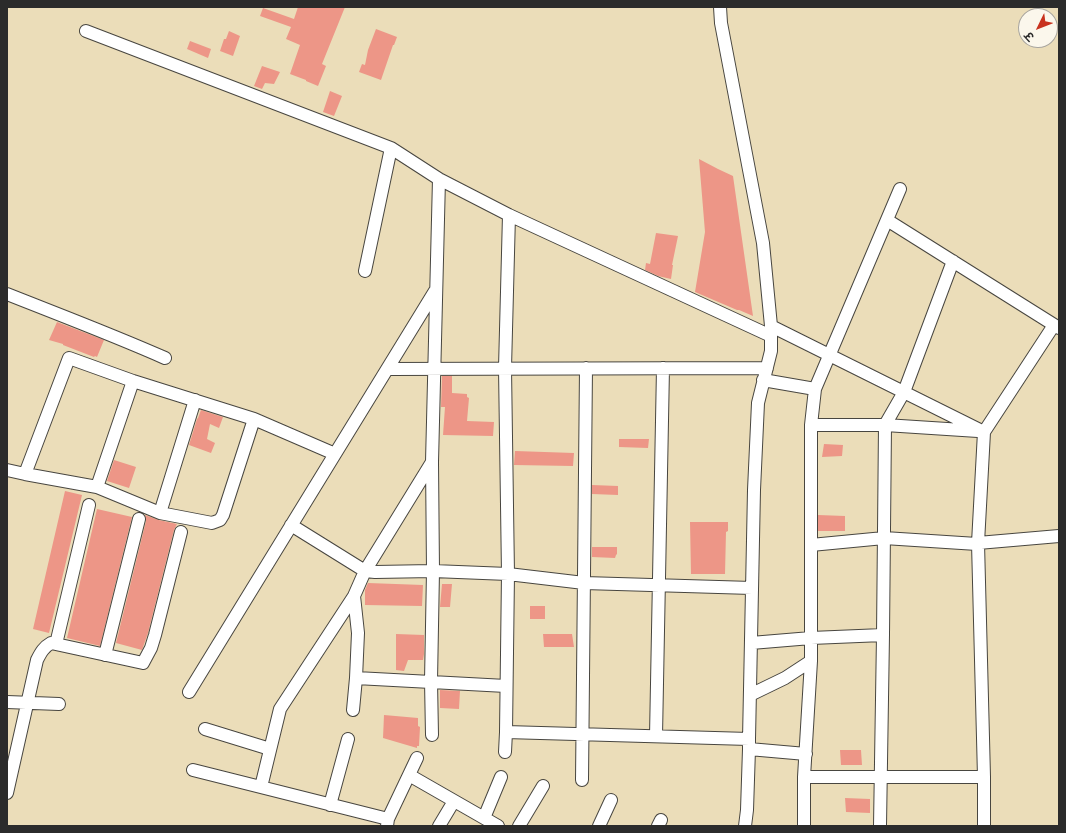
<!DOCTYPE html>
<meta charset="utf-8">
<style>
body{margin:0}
#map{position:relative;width:1066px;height:833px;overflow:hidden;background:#ebddb9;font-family:Sriracha,"Playpen Sans Deva",sans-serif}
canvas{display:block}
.frame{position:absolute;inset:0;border:8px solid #2b2b2b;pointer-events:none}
.north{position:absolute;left:1018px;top:8px;width:40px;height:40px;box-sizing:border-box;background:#fbf7ec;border:1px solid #a8a59f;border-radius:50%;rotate:227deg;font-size:11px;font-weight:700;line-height:16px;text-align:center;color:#2b2b2b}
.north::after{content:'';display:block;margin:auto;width:14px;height:18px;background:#c8321e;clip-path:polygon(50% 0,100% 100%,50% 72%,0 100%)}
</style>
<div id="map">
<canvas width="1066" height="833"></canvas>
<div class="frame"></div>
<div class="north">उ</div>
</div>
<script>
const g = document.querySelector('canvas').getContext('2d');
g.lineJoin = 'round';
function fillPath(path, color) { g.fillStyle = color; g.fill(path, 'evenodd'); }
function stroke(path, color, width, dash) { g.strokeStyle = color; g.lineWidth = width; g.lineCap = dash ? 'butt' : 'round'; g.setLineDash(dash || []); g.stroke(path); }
const building = new Path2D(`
 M298,7h47l-23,57 4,2 -8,20 -12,-5v-1l-16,-6 10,-29 -14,-6 5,-12 -31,-11 3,-8 31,11z
 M376,29l21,8 -3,8h-1l-12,35 -22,-8 3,-8 3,1 3,-15z
 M229,31l11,5 -7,20 -13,-5 4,-12h2z
 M190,41l21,8 -3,9 -21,-9z
 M262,66l18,6 -6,12 -9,-1 -3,6 -8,-3z
 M330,91l12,5 -8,20 -11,-4z
 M699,159l19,10 15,7 20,140 -14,-6h-2l-42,-18 10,-60z
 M656,233l22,3 -6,29h1l-2,14 -13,-3 -13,-6 1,-7 4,1z
 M57,322l47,18 -7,17 -2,-1 -1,1 -31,-12v-1l-14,-4z
 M442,376h10v17l15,1v3l2,1 -2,23 27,1 -1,14 -50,-1 2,-28h-4z
 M201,410l22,7 -4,11 -9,-4 -3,15 8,4 -4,10 -22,-8 8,-26 1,-1z
 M619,439h30l-1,9 -29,-1z
 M824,444l19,1 -1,11 -20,1z
 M515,451l59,2 -1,13 -59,-1z
 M114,460l22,7 -7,21 -22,-7z
 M592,485l26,1v9l-26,-1z
 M65,491l17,4 -33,138 -16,-4z
 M97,509l35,8 -32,129 -33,-8z
 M145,515l14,5 18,4 -3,6 -26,103 -6,17 -26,-7 30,-122z
 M818,515l27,1v15h-27z
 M690,522h38v9l-2,1 -1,42h-34z
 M592,547h25v7l-1,1 -1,3 -23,-1z
 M368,583l55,2 -1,21 -57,-1v-15z
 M442,584h10l-2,23h-10z
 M530,606h15v13h-15z
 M396,634l28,1v19l-1,6h-15l-4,11 -8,-1z
 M543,634h29l2,13h-30z
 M440,690l20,1 -1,18 -19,-1z
 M384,715l34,3v8l2,1 -1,19h-2v2l-34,-10z
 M840,750h21l1,15h-21z
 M845,798l25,1v14l-24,-1z`);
const minor = new Path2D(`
 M720,7l1,16 42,220 8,83v25l-13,52 -4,87 -5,249v10l-2,61 -2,16
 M86,31l305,117 48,31 70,36 262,121
 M887,220l172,108
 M365,271l26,-123
 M7,294c53,21 106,41 158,64
 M771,326l213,106
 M388,369l379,-1
 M763,380l52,9
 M811,425h74l93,6
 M7,470l18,4 72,13 63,26 52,10 8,-3 3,-5 31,-96
 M25,474l44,-116 64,23 121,38 81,35
 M97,487l36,-106
 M160,513l35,-113
 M291,525l74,46 10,1 58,-1 75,3 76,9 168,5
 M811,545l73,-7 93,6 1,-1 81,-7
 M751,643l60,-5 72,-3
 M56,644l33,-139
 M105,655l34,-136
 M356,678l150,8
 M189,692l246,-401
 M750,695l35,-17 26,-17
 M7,702l52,2
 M353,710l3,-32 2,-45 -4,-37 11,-25 67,-109
 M205,729l65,20
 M506,732l243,7
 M432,735l-1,-54 2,-110 -1,-109 7,-283
 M656,736l7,-368
 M749,749l57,5
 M505,752l1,-20 2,-158 -3,-206 4,-153
 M193,770l195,49
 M409,775l89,51
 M804,777h180
 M582,780l4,-412
 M261,787l19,-78 74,-113
 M7,793l30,-133c4,-8 7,-13 14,-17l92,20 8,-15 4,-13 26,-103
 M330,805l18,-66
 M484,818l17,-41
 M387,826l1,-7 29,-61
 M439,826l15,-25
 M519,826l24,-40
 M599,826l12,-26
 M658,826l3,-6
 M804,826v-49l7,-116v-236l4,-36 85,-200
 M880,826l3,-191 2,-210 19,-33 49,-131
 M984,826v-49l-6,-234 6,-111 70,-107`);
fillPath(building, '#ed9687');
stroke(minor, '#484640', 14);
stroke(minor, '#fff', 12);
</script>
